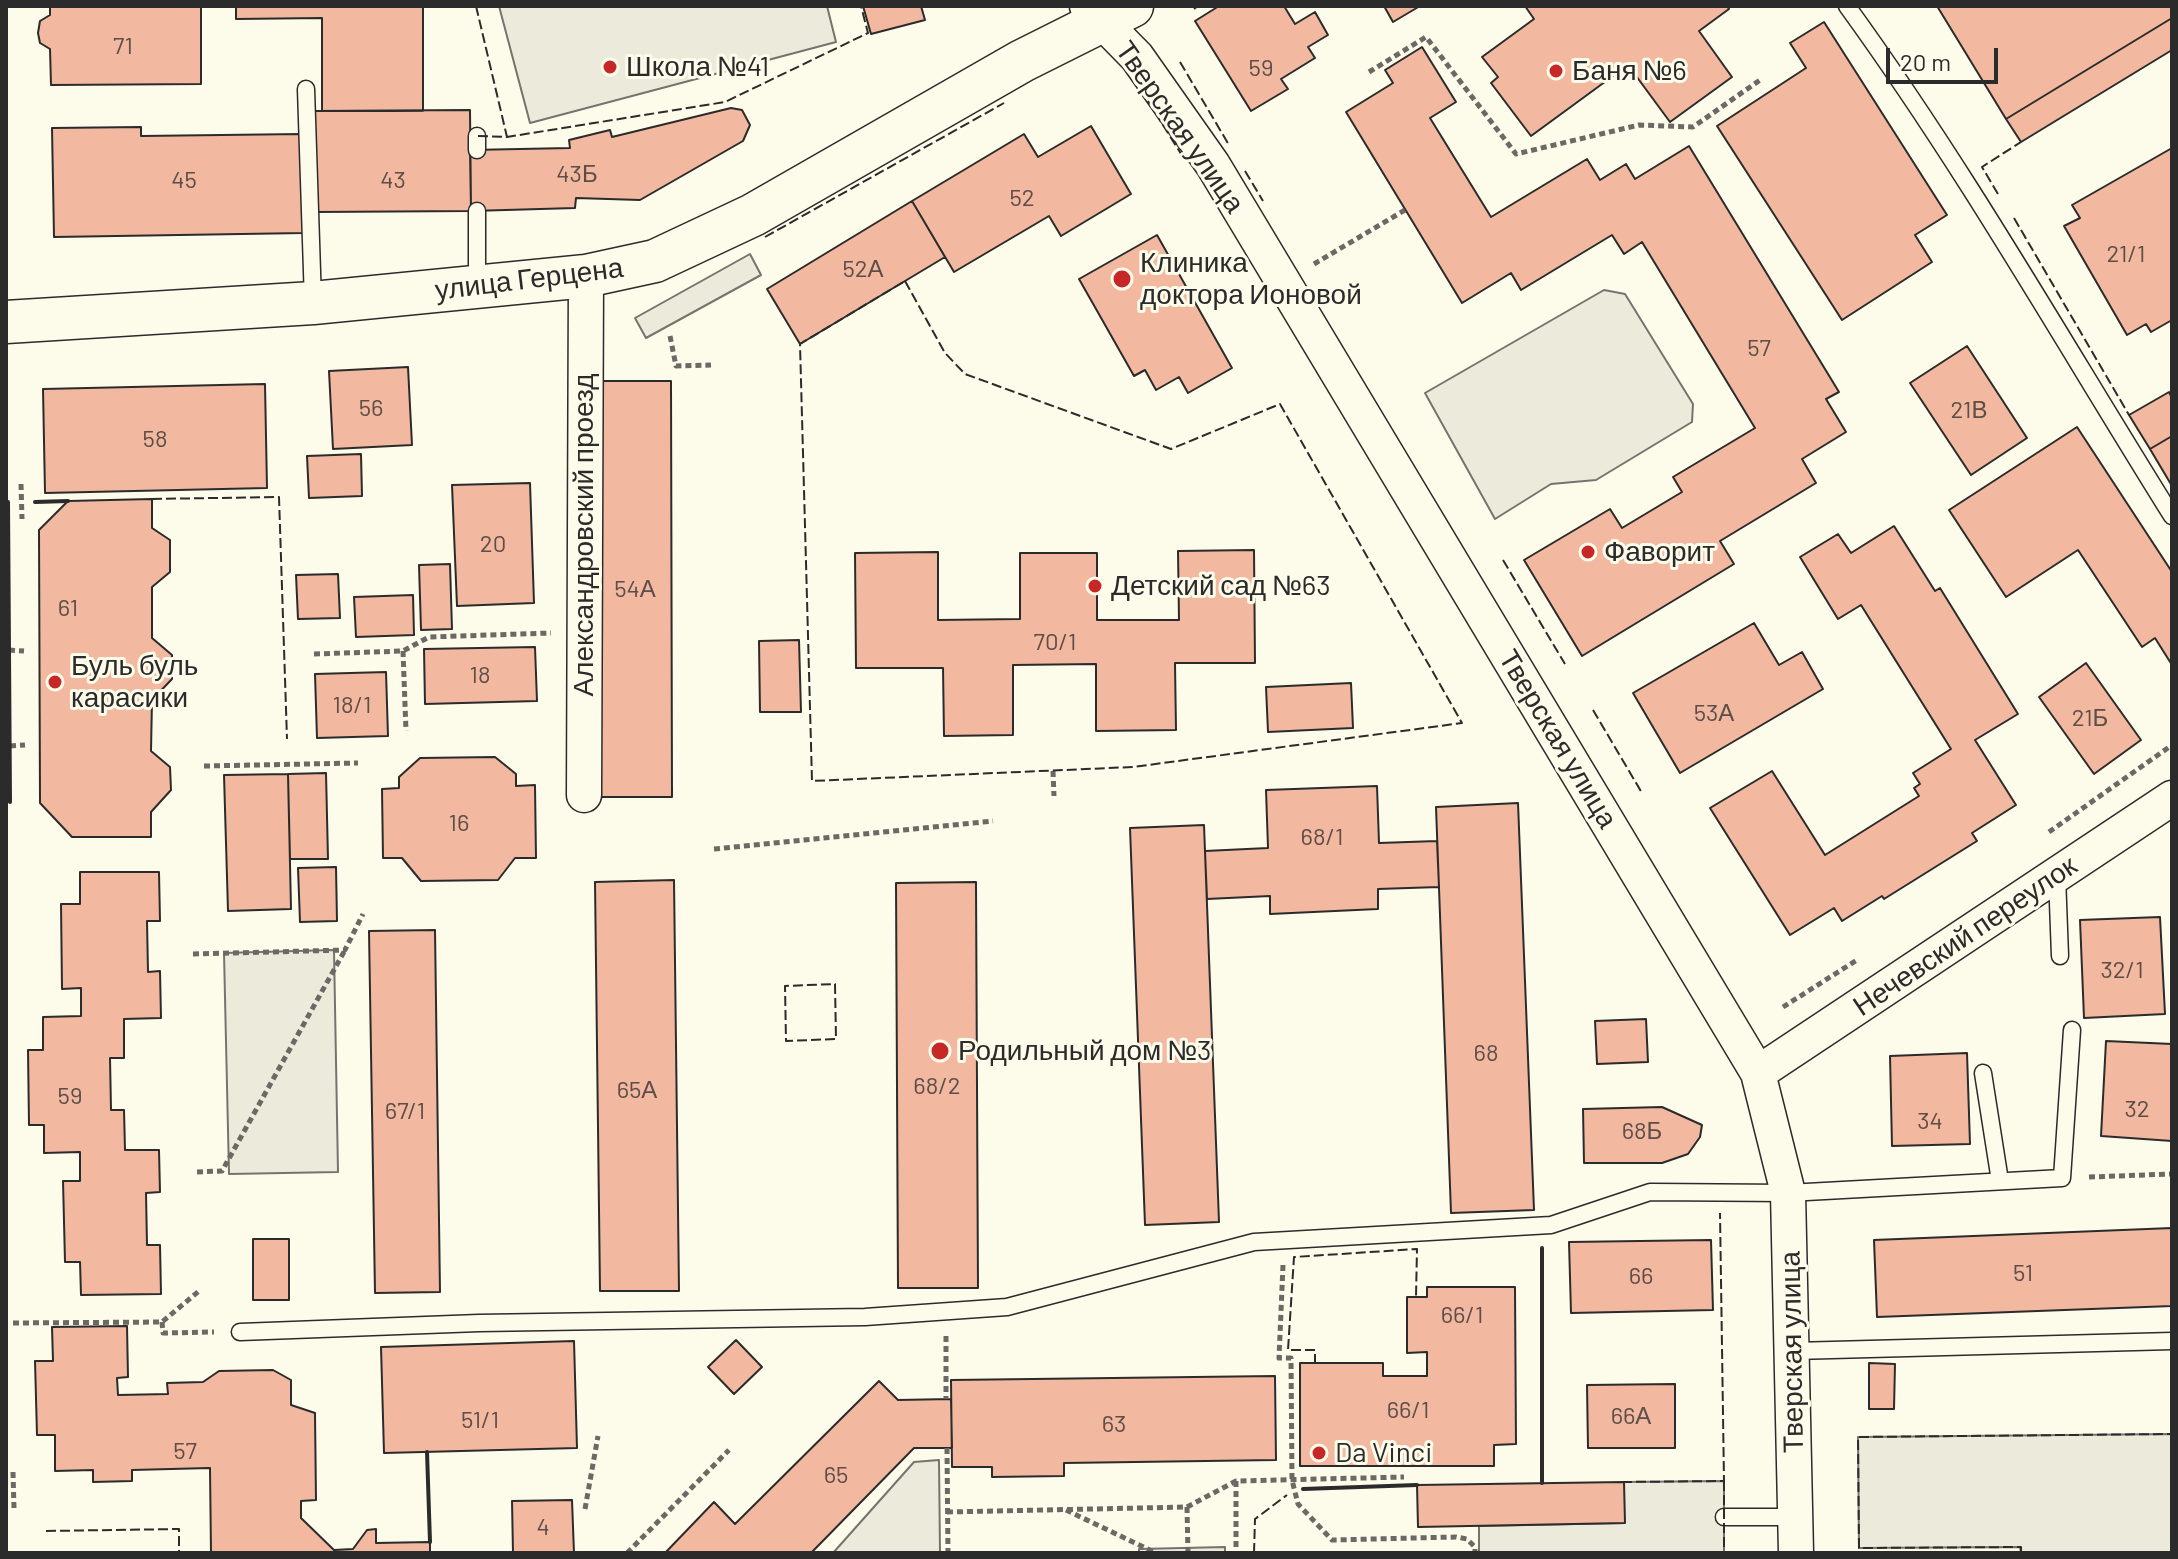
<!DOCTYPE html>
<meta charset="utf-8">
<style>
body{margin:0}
#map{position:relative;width:2178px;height:1559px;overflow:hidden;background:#fdfbea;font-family:Barlow,sans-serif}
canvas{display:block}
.frame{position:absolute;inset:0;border:8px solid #2b2b2b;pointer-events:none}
.scale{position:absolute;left:1886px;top:48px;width:112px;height:36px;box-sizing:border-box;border:4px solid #2b2b2b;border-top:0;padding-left:10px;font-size:24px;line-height:28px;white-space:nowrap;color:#2b2b2b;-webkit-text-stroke:6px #fdfbea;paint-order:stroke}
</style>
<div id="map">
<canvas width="2178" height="1559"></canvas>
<div class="frame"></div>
<div class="scale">20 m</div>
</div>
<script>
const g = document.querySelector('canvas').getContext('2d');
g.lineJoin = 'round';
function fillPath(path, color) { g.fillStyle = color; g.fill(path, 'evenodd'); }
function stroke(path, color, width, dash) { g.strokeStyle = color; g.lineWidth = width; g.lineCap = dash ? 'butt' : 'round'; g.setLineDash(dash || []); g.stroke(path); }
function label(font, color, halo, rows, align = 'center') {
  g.font = font + ' Barlow,sans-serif'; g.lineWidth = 6; g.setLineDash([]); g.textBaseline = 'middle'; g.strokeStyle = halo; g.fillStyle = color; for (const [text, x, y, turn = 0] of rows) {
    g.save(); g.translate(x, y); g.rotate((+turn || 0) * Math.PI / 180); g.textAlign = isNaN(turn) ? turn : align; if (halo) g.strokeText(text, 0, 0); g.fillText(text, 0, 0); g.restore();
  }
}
const green = new Path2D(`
 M499,6h328l9,36 -306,81z
 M1604,290l21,4 68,110 -1,18 -96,58 -45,4 -56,35 -70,-126z
 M334,950l4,222 -109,2 -5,-221z
 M939,1460l1,93h-107l81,-91z`);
const parking = new Path2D(`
 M750,254l11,21 -115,63 -11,-20z
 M6,529l4,273h-4z
 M2172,1434v119h-151l-1,-6 -161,1 -1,-111z
 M1724,1481v72h-245v-27l145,-3v-41z
 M1225,1547v6h-86v-4z`);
const building = new Path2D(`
 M50,6h151v78l-150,1 -1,-36 -10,-6 -2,-10 2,-12 10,-6z
 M236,6h187v105h-101v-93l-86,1z
 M863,6h58l4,14 -54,14z
 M1219,6h65l11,18 20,-12 13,23 -20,12 7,11 -34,21 7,10 -37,22 -56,-90z
 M1384,6h36l-27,16z
 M1525,6h202l2,3 -30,22 33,46 -62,45 -42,-57 -97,71 -40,-53 7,-6 -16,-20 52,-38z
 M1937,6h235v12l-166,101z
 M2172,18v32l-151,92 -15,-23z
 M1824,22l123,193 -32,20 17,27 -90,58 -125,-194 89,-58 -16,-25z
 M1422,47l34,55 -26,16 61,99 96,-58 13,21 26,-16 9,15 54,-33 150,246 -13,7 20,33 -44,27 14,24 -96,58 14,23 -152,92 -58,-96 86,-51 12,19 60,-36 -9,-15 82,-49 -113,-186 -18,12 -12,-19 -91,55 -10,-17 -49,30 -116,-191 47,-29 -8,-13z
 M731,108l11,2 8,15 -7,16 -103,59 -64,-2 -1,10 -104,3 -1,-61 100,-2 -1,-8 41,-10 2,7z
 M470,110l1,101 -156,1 -1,-101z
 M1091,126l40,68 -70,42 -12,-20 -95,56 -42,-71 112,-67 14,23z
 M141,127v9l161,-2 2,99 -250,4 -2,-109z
 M2172,148v172l-21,12 -5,-8 -19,11 -63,-109 16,-8 -8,-13z
 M912,201l33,56 -145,87 -33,-55z
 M1157,235l75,133 -44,25 -9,-16 -23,13 -11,-20 -11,6 -55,-97z
 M1967,346l60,92 -56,37 -61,-92z
 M408,367l4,78 -79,4 -4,-78z
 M598,381h73l1,416h-73z
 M265,384l2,104 -222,5 -2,-104z
 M2169,392l3,6v38l-22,13 -21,-34z
 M2077,427l95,145v93l-17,-27 -13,9 -64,-97 -72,47 -57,-87z
 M2172,436v50l-22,-37z
 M361,454l1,42 -53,2 -2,-42z
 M530,483l4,120 -77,3 -5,-121z
 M152,499v29l18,12v32l-18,15v51l20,17v24l-20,21 -1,51 19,16 1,23 -20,22v25h-79l-32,-34 -1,-273 29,-29z
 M1894,526l41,65 5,-3 78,126 -43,26 41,65 -44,28 5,8 -93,58 -2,-3 -40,25 -8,-13 -44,27 -80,-127 62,-37 53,84 94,-59 -5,-8 6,-4 -7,-11 38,-24 -90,-144 -23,14 -38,-62 38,-23 13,19z
 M1254,550l1,113h-80l1,67 -80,1v-67l-83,1v70l-69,1 -1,-68h-87l-1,-115 83,-1v68l82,-1v-66h77v67h82l-1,-69z
 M450,564l2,65 -31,1 -2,-65z
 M338,574l2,44 -42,1 -2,-44z
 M413,595l1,40 -58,2 -2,-40z
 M1754,623l25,42 23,-13 21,37 -143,84 -47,-80z
 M799,640l2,72h-41l-1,-71z
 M535,647l2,54 -112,3 -1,-55z
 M2086,663l55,77 -47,34 -55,-77z
 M386,672l2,64 -71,2 -2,-64z
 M1351,683l2,45 -85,4 -2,-45z
 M495,757l21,17v12l19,-1 1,73h-21l-17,22 -77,1 -19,-23h-19l-1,-69 17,-1v-11l21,-19z
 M326,773l2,86h-38l-2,-85z
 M288,774l3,135 -63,2 -4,-136z
 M1377,786l2,57 58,-2 2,46 -61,2v20l-108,5v-18l-63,3 -2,-48 63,-3 -2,-58z
 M1518,803l16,407 -83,3 -15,-406z
 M1204,825l15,397 -74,3 -15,-397z
 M336,867l1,54 -37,1 -2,-54z
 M80,872h79l1,49h-13l1,51 12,-1 1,47 -37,1v39h-14l1,52h13l1,40h34l1,42 -14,1 1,52h13l1,49 -80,1 -1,-33h-15l-2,-81h17v-29l-36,1v-28h-15l-1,-75h15v-33l38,-1v-28l-19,1 -1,-85h19z
 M674,880l5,411h-79l-5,-409z
 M976,882l2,406h-80l-2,-405z
 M2160,917l5,97 -81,4 -4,-98z
 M435,930l5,362 -65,1 -6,-362z
 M1646,1019l2,43 -51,2 -2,-43z
 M2106,1041l66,3v97l-71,-5z
 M1967,1053l3,91 -78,2 -2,-90z
 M1662,1107l40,18 -2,12 -12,17 -26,9h-78l-1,-54z
 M2172,1228v78l-295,11 -3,-77z
 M253,1239h36v61h-36z
 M1711,1240l2,70 -142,3 -2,-71z
 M1427,1287h88l1,157 -22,1v21h-194v-103h83v13h44v-24l-20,1v-56h20z
 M127,1326l1,51 -11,1 1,17 50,-1 -1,-11 36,-1 16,-11 54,-1 18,10v25l24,8 1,87 -15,1v17l33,32 19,-1 14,-19 9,-1v14l54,-1v11h-219l-1,-85 -78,2v11l-39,1v-12l-38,1v-36h-18l-2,-74h18l-1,-34z
 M736,1340l26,27 -28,27 -26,-27z
 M574,1341l3,107 -193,5 -3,-106z
 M1869,1363l26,1 -1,45h-25z
 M1275,1376l1,84 -212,3v13l-72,1v-10h-40l-1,-87z
 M879,1381l19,19 53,-1 1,49h-38l-103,105h-146l49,-51 21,22z
 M1675,1384v64h-87l-1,-63z
 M1624,1482l1,41 -207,4 -1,-42z
 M572,1500l2,53h-61l-1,-52z`);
const path = new Path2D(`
 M1369,72l57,-35 90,117 123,-29 54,2 67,-47
 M1314,264l91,-54
 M670,336l6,30 35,-1
 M21,484l1,35
 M9,650l15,1
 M403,651l3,80
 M314,654l89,-3 26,-14 122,-4
 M10,746l15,-1
 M204,766l154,-3
 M1053,771l1,25
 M2049,832l123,-87
 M714,849l279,-28
 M193,954l152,-4 18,-36
 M1783,1007l74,-47
 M197,1172l25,-1 123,-221
 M2089,1177l83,-3
 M1283,1265l-4,93h12l1,122 6,24 34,36 124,-3 11,2 8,8v6
 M162,1322l1,11 51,-1
 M13,1323l149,-1 37,-31
 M946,1336v63
 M947,1448l1,105
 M13,1472l1,36
 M1236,1481v72
 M1187,1507l49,-26 168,-4
 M585,1509l13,-73
 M1066,1510l90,43
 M947,1512l240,-5 1,46
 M627,1553l102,-103`);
const service = new Path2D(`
 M1847,6c119,164 218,339 325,510
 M306,89l7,213
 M477,136v14
 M477,285v-74
 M2057,876l3,80
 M1983,1073l17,108
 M240,1332l239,-9 386,-6 142,-10 247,-65 297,-17 99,-33 138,1 274,-15 10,-148
 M1794,1351l378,-10
 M1724,1517h71`);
const minor = new Path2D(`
 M1087,6l50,51 76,108 545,908 30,120 8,360
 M584,795l2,-519
 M1758,1073l414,-275`);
const tertiary = new Path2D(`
 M6,322l307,-19 273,-27 69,-15 98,-46 269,-154 110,-55`);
const fence = new Path2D(`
 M476,6l31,131
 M1194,9l4,-3
 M1180,62l49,83
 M1148,101l35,56
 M478,136l29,1 218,-35 143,-69 -7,-27
 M1245,171l18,30
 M1998,194l-16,-27 39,-25
 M2014,218l115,197
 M765,237l239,-134
 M905,281l40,72 20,21 206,75 109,-45 182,319 -329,44 -321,14 -12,-437z
 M152,499l127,-2 8,242
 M1503,560l62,104
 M1593,710l49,83
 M835,984l1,55 -50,2 -1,-55z
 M1315,1364v-14h-27l6,-93 123,-8 -1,48
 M1724,1481v72
 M1622,1482l102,-1 -4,-268
 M46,1531l133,-2v24
 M1254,1553l1,-34 32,-24
 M2021,1553v-6l-162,1 -1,-111 314,-3`);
const wall = new Path2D(`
 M8,502l2,300
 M35,502l33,-1
 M1542,1248v235
 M427,1452l3,90
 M1303,1489l114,-4`);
const markers = [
 [610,67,8,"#c62828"],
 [1556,71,8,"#c62828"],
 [1122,279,10,"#c62828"],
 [1588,552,8,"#c62828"],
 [1095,586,8,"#c62828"],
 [55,682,8,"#c62828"],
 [940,1051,10,"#c62828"],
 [1319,1453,8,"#c62828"]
];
const numberNames = [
 ["71",123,46],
 ["59",1261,68],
 ["43Б",577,174],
 ["45",184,180],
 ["43",393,180],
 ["52",1022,198],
 ["21/1",2126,254],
 ["52А",863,269],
 ["57",1759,348],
 ["56",371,408],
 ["21В",1969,410],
 ["58",155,439],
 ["20",493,544],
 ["54А",635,589],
 ["61",68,608],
 ["70/1",1055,642],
 ["18",480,675],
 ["18/1",352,705],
 ["53А",1714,713],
 ["21Б",2090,718],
 ["16",459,823],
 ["68/1",1322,837],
 ["32/1",2122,970],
 ["68",1486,1053],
 ["68/2",937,1086],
 ["65А",637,1090],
 ["59",70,1096],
 ["32",2137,1109],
 ["67/1",405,1111],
 ["34",1930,1121],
 ["68Б",1642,1131],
 ["51",2023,1273],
 ["66",1641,1276],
 ["66/1",1462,1315],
 ["66/1",1408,1410],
 ["66А",1631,1416],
 ["51/1",480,1420],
 ["63",1114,1424],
 ["57",185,1451],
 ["65",836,1475],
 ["4",543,1527]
];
const poiNames = [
 ["Школа №41",626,67],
 ["Баня №6",1572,71],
 ["Клиника",1140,263],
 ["доктора Ионовой",1140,295],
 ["Фаворит",1604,552],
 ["Детский сад №63",1111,586],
 ["Буль буль",71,666],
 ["карасики",71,698],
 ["Родильный дом №3",958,1051],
 ["Da Vinci",1335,1453]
];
const streetNames = [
 ["Тверская улица",1180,127,55],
 ["улица Герцена",529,279,-7],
 ["Александровский проезд",584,535,-90],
 ["Тверская улица",1558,739,59],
 ["Нечевский переулок",1965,936,-34],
 ["Тверская улица",1792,1352,-91]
];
fillPath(green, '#ecebdb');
stroke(green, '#74746e', 2);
fillPath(parking, '#eceadb');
stroke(parking, '#74746e', 2);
fillPath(building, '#f2b8a0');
stroke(building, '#2b2b2b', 2);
stroke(service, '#2b2b2b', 19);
stroke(minor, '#2b2b2b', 37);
stroke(tertiary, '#2b2b2b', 45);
stroke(path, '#6a6964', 5, [6, 4]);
stroke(service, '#fdfbea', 16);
stroke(minor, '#fdfbea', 34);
stroke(tertiary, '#fdfbea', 42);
stroke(fence, '#2b2b2b', 2, [10, 4]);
stroke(wall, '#2b2b2b', 4);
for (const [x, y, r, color] of markers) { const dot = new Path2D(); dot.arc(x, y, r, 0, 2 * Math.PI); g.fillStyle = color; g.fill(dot); stroke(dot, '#fdfbea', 3); }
label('24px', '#5d4e48', null, numberNames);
label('28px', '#2b2b2b', '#fdfbea', poiNames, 'left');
label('28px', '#2b2b2b', '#fdfbea', streetNames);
</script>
